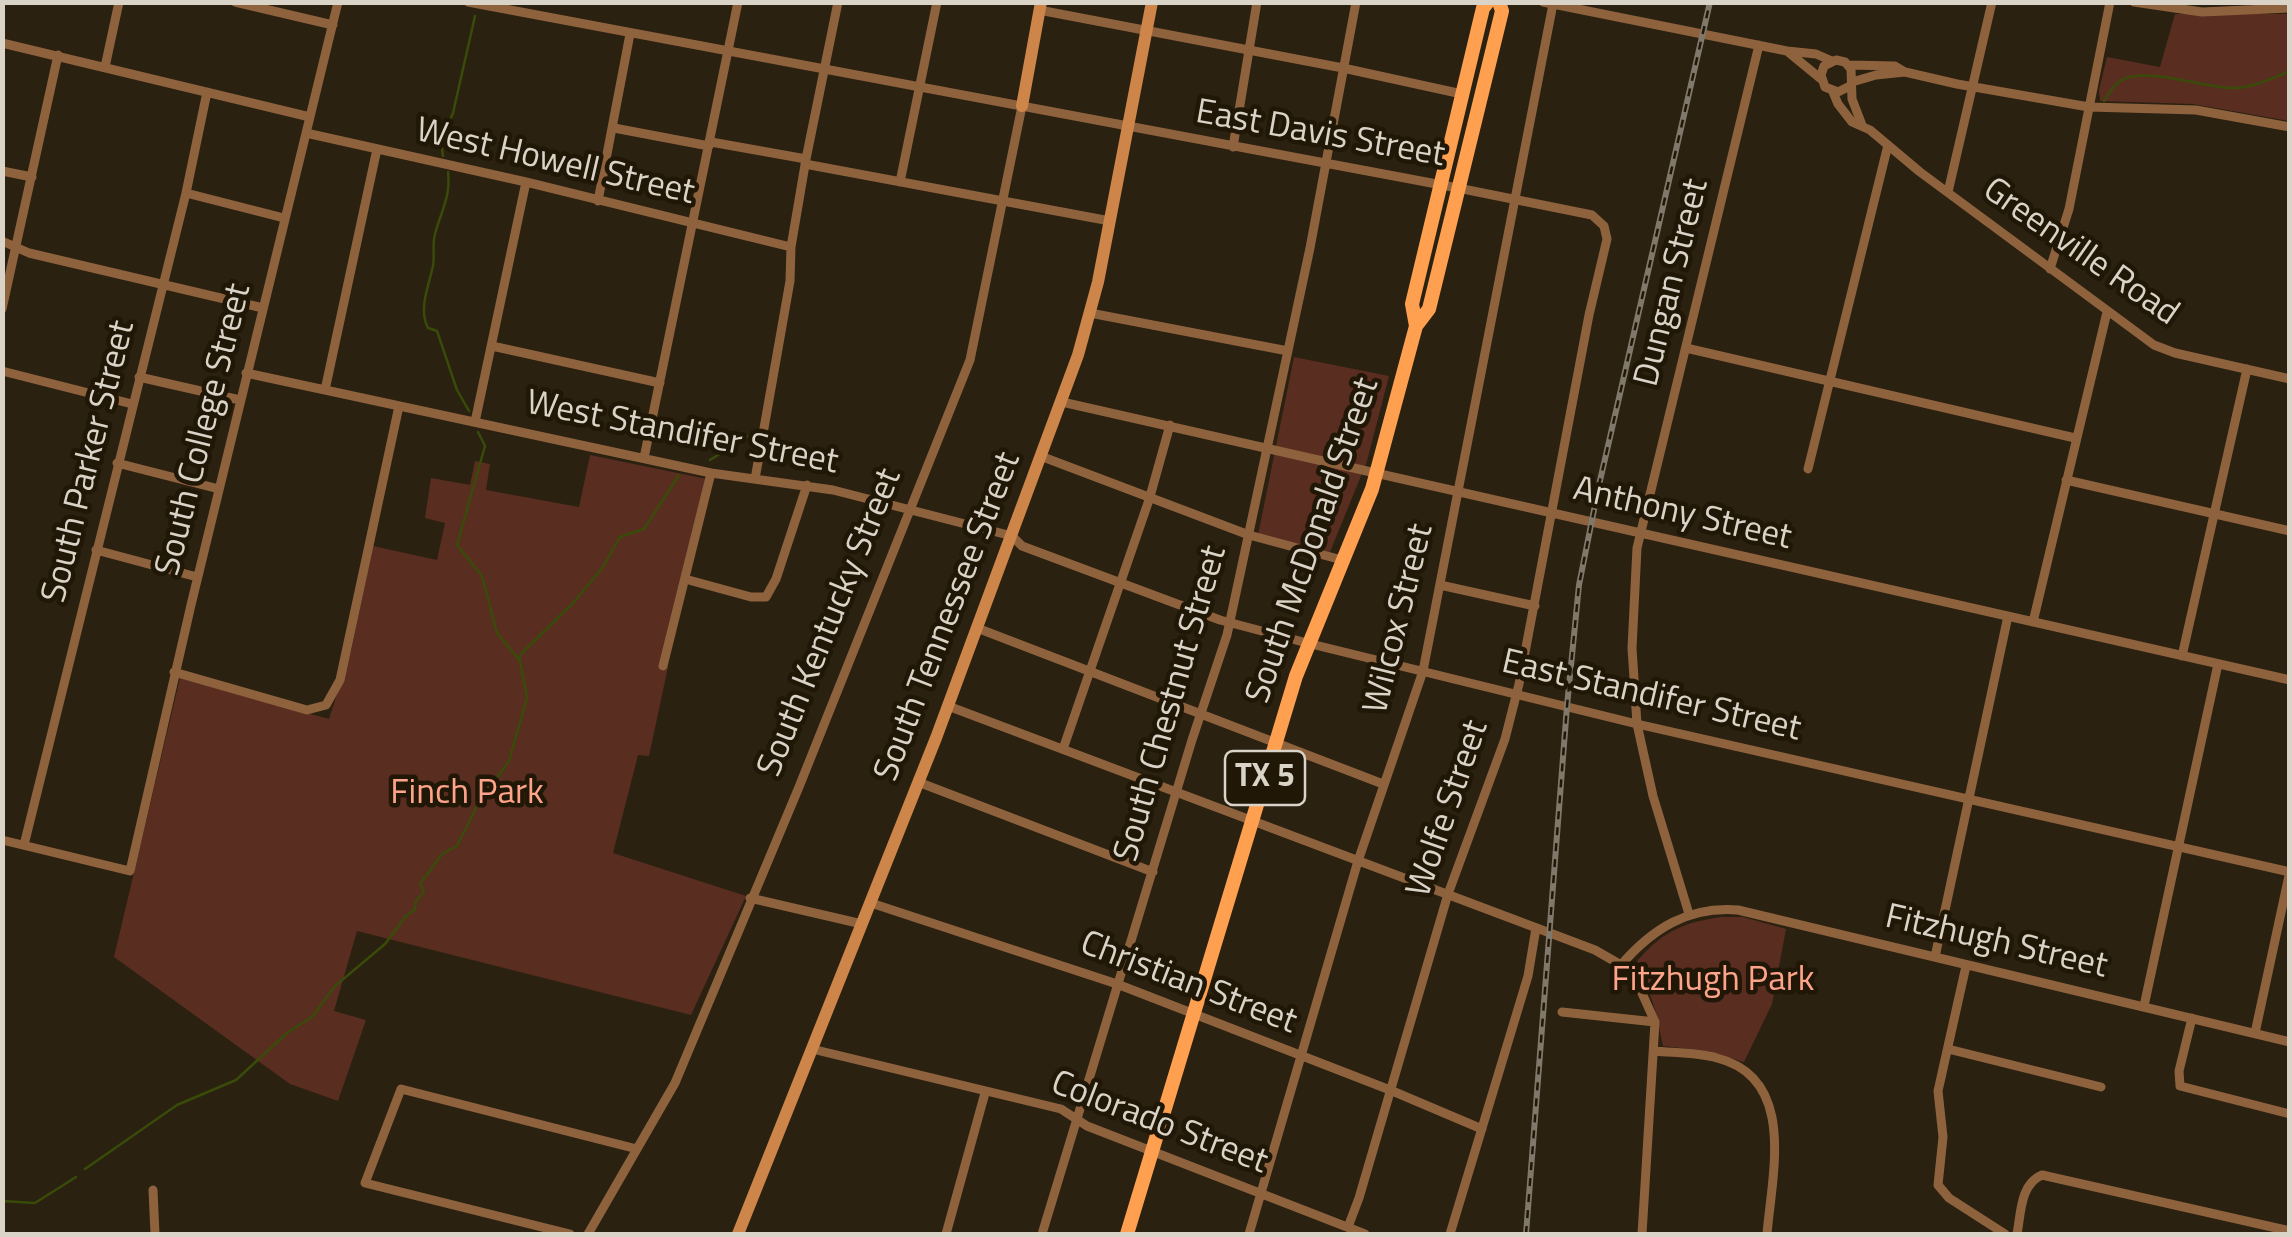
<!DOCTYPE html>
<style>
body{margin:0}
#map{position:relative;width:2292px;height:1237px;overflow:hidden;background:#2a2110;font-family:"Titillium Web",sans-serif}
canvas{display:block}
.frame{position:absolute;inset:0;border:5px solid #d9d3c8;pointer-events:none}
</style>
<div id="map">
<canvas width="2292" height="1237"></canvas>
<div class="frame"></div>
</div>
<script>
const g = document.querySelector('canvas').getContext('2d');
g.lineJoin = 'round';
function fillPath(path, color) { g.fillStyle = color; g.fill(path, 'evenodd'); }
function stroke(path, color, width, dash) { g.strokeStyle = color; g.lineWidth = width; g.lineCap = dash ? 'butt' : 'round'; g.setLineDash(dash || []); g.stroke(path); }
function label(font, color, halo, rows, align = 'center') {
  g.font = font + ' "Titillium Web",sans-serif'; g.lineWidth = 9; g.setLineDash([]); g.textBaseline = 'middle'; g.strokeStyle = halo; g.fillStyle = color; for (const [text, x, y, turn = 0] of rows) {
    g.save(); g.translate(x, y); g.rotate((+turn || 0) * Math.PI / 180); g.textAlign = isNaN(turn) ? turn : align; if (halo) g.strokeText(text, 0, 0); g.fillText(text, 0, 0); g.restore();
  }
}
const green = new Path2D(`
 M2175,14h114v107l-96,-17 -93,-3 -1,-11 8,-33 53,10z
 M1294,357l95,19 -22,85 -37,91 -72,-17z
 M590,455l117,24 -47,187 8,1 -19,89 -11,-1 -25,98 133,43 -55,119 -334,-84 -23,80 32,9 -28,81 -48,-17 -176,-127 66,-279 149,41 22,-68 22,-105 64,14 8,-37 -20,-5 6,-40 39,7 5,-24 15,3 -4,26 93,17z
 M1721,917h22l43,12 -14,75 -28,58 -43,-12 -38,-4c-7,-35 -9,-49 -29,-81 26,-32 46,-42 87,-48z`);
const stream = new Path2D(`
 M2104,101c6,-9 11,-19 22,-23 25,-9 75,8 103,10 22,1 41,-9 61,-17
 M443,156l-2,-15 12,-28 22,-97
 M448,172c3,25 -7,39 -13,62 -3,10 0,21 -2,32 -4,19 -15,43 -5,62l9,3 20,59 12,21
 M710,460l48,-30
 M520,658l1,-4 53,-52 29,-35 17,-30 24,-8 35,-54
 M85,1169l92,-64 59,-25 51,-47 25,-16 23,-31 50,-42 21,-28 9,-7 1,-8 8,-9 -4,-8 22,-30 15,-8 21,-42 31,-43 18,-63 -7,-37 -23,-28 -15,-57 -25,-31 28,-99 -7,-14
 M2,1201l33,2 41,-26`);
const street = new Path2D(`
 M235,2l98,23
 M468,2l990,186 134,27 12,11 3,13 -18,76 -70,369 -14,55 -57,155 -89,304 -11,29
 M1543,2l244,49 29,3 16,7
 M2134,2l68,10 88,-4
 M1039,10l304,58 119,26
 M2,43l308,74
 M1787,51l34,28
 M1849,65l46,1 10,6 52,12 132,23 107,3 94,17
 M105,67l14,-65
 M1852,82l24,-7 29,-3
 M1850,86l-12,6 -13,-5 -4,-12 3,-9 12,-6 9,2 6,7 1,30 10,26
 M1833,92l5,12 14,18 18,8 50,42 234,173 21,8 115,26
 M614,128l95,18
 M306,133l220,49 265,65
 M711,142l95,17
 M1233,147l24,-145
 M805,164l305,57
 M2,171l30,6
 M900,182l37,-180
 M1948,192l44,-190
 M186,193l98,25
 M598,201l32,-167
 M2,241l27,12 234,55
 M2050,269l19,-60 41,-207
 M2,309l56,-254
 M1090,313l198,38
 M492,346l168,37
 M1686,348l389,90
 M2,371l130,33
 M246,373l465,100 122,17 179,46 10,10 198,74 87,23 330,81 653,148
 M139,377l101,23
 M325,390l52,-241
 M1062,402l1228,278
 M475,422l51,-240
 M1043,457l206,78 93,25
 M644,458l94,-456
 M117,463l102,26
 M1808,469l80,-324
 M755,479l35,-198 1,-34 15,-88 32,-157
 M2066,480l224,51
 M96,550l101,27
 M685,579l66,18h15l10,-18 31,-94
 M1440,585l95,21
 M2033,622l74,-310
 M977,628l406,156
 M2182,656l65,-287
 M663,666l48,-193
 M174,672l133,38 19,-5 14,-25 59,-274
 M948,706l647,244 26,15 15,15 19,42 -13,212
 M1063,749l86,-249 21,-75
 M918,782l235,90
 M2,840l128,31 61,-266 147,-603
 M24,845l162,-652 21,-101
 M750,898l112,26
 M871,903l246,81 273,106 92,39
 M1689,914l-36,-118 -16,-72 -5,-76 5,-100 122,-503
 M1935,957l73,-341
 M1621,965c32,-37 68,-59 117,-55l552,132
 M1966,966l-28,125 5,46 -5,48 11,13 56,36
 M2144,1006l74,-342
 M1562,1012l93,10
 M2192,1018l-13,53 1,15 110,28
 M2255,1033l35,-162
 M812,1049l249,60 26,17 278,108
 M1948,1049l153,38
 M1654,1051c20,2 43,1 63,7 80,20 55,116 50,176
 M153,1190l2,44
 M570,1234l-205,-51 36,-94 236,60
 M588,1234l87,-151 124,-296 171,-427 52,-254
 M946,1234l39,-141
 M1042,1234l150,-494 35,-105 83,-387 46,-246
 M1249,1234l109,-373 65,-190 130,-667
 M1450,1234l78,-258 8,-48
 M2017,1234c4,-20 3,-50 25,-59l248,56`);
const secondary = new Path2D(`
 M1022,106l19,-104
 M738,1234l198,-496 142,-383 20,-73 54,-280`);
const primary = new Path2D(`
 M1416,326l-4,-22 71,-296 5,-6
 M1127,1234l169,-558 76,-187 44,-163 13,-17 73,-298 -3,-9`);
const rail = new Path2D(`
 M1526,1234l41,-528 12,-121 20,-100 111,-483`);
const shields = [
 [1265,778,80]
];
const shieldNames = [
 ["TX 5",1265,778]
];
const streetNames = [
 ["East Davis Street",1320,135,10],
 ["West Howell Street",555,163,13],
 ["Greenville Road",2080,253,35],
 ["Dungan Street",1673,283,-76],
 ["South College Street",205,430,-76],
 ["West Standifer Street",682,434,11],
 ["South Parker Street",90,462,-76],
 ["Anthony Street",1682,515,13],
 ["South McDonald Street",1314,541,-71],
 ["South Tennessee Street",949,617,-69],
 ["Wilcox Street",1400,619,-76],
 ["South Kentucky Street",831,623,-68],
 ["East Standifer Street",1651,697,13],
 ["South Chestnut Street",1172,704,-74],
 ["Wolfe Street",1449,809,-71],
 ["Fitzhugh Street",1996,943,13],
 ["Christian Street",1188,984,21],
 ["Colorado Street",1159,1124,21]
];
const parkNames = [
 ["Finch Park",467,794],
 ["Fitzhugh Park",1713,981]
];
fillPath(green, '#5a2d21');
stroke(stream, '#394b09', 2.5);
stroke(street, '#8f623e', 9);
stroke(secondary, '#cd8549', 12);
stroke(primary, '#fea050', 14);
stroke(rail, '#80786a', 6);
stroke(rail, '#211707', 2.5, [8]);
for (const [x, y, w] of shields) { const box = new Path2D(); box.roundRect(x - w / 2, y - 27, w, 54, 8); g.fillStyle = '#211707'; g.fill(box); stroke(box, '#d9d3c8', 2.5); }
label('bold 32px', '#d9d3c8', null, shieldNames);
label('35px', '#d9d3c8', '#211707', streetNames);
label('35px', '#fea48a', '#211707', parkNames);
</script>
